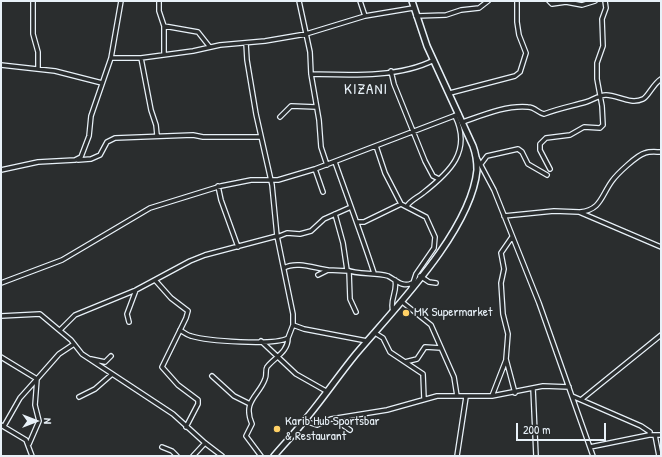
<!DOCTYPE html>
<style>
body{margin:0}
#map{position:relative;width:662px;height:457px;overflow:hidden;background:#2a2d2e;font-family:"Patrick Hand",sans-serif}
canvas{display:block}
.frame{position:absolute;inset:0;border:2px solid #e8f1f8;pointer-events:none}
.north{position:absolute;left:16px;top:401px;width:40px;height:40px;-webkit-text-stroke:3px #2a2d2e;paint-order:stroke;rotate:90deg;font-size:11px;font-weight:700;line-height:16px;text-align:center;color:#e8f1f8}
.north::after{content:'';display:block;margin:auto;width:14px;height:18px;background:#e8f1f8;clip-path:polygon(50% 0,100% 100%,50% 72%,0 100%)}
.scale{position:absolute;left:516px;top:423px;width:90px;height:18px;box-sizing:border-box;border:2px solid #e8f1f8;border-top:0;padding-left:5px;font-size:12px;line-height:14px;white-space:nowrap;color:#e8f1f8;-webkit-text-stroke:3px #2a2d2e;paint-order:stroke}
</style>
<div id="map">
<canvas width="662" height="457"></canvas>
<div class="frame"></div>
<div class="north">N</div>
<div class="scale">200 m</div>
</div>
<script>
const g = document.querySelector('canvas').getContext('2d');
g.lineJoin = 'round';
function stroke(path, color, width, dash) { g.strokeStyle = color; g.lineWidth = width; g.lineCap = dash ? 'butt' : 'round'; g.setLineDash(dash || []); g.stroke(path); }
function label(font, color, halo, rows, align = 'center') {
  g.font = font + ' "Patrick Hand",sans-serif'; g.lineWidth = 3; g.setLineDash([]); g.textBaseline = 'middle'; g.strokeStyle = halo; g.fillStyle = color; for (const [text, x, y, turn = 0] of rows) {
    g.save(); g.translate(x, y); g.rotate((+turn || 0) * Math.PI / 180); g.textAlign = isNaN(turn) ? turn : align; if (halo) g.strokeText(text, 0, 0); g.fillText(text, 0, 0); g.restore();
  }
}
const minor = new Path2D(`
 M33,1v33l5,18v17
 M159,1v10l5,15v28
 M299,1l11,51 1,22 8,46 2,27 6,18
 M360,1l5,15
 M549,1l3,3 14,-2 16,3 13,-4
 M416,16l30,-1 15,-5 18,-2 9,-7
 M164,26l34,6 11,14
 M111,58h30l52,-7 27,-6 45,-4 41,-7 59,-18 48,-8
 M141,58l10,52 5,15 1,10
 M1,65l54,6 47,12
 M391,71l3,13 31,77 8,15 6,3
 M311,74c38,1 88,4 123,-14
 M450,93l65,-17 5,-4 6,-19 -7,-18 -2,-13v-21
 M280,117l11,-11 25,1
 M463,122c20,-7 43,-17 65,-15 7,0 10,6 16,7 16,-6 28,-8 42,-12 7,-2 13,-7 20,-7 12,0 24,10 37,4 5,-2 10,-15 18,-20
 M376,146l9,27 16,31
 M477,158l17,32 45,113 54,153
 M78,160l13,-1 9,-4 7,-13 8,-4 78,-3 10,2h58
 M335,162c13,37 27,74 39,111
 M481,164l6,-8 31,-7 4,3 6,12 19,11
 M315,169l8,23
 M550,169l-10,-19v-6l6,-6 24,-3 14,-8 16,1 3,-3 -1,-19 -5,-27v-16l6,-17 -1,-27 4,-11 -1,-7
 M1,170l37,-8 37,-2 6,-3 8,-21 2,-20 20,-58 10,-57
 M218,186l3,14 17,47
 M407,206c4,-6 10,-8 16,-13 27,-21 49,-42 32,-77
 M580,212c21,-2 21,-16 32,-31 5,-7 25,-26 33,-28 5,-2 11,-1 16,-1
 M335,214l8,29 4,27c10,5 29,2 41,6 8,4 15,12 24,7
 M504,216l50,-5 25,1 82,35
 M358,222h6l37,-18 25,13 9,20 -1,11 -18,26 -5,15
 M277,237l10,-4 13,1 11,-3 13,-12 27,-12
 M512,237l-11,16 3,16 -3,14 2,31 5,20 -2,25 9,34
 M284,268c12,-7 30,0 44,2
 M349,271l1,28 6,13
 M318,275l10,-5 20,1
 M420,276l9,6 7,1
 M155,280l16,18 17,13 -2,7 -24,49 16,18 20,15v4l-12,23
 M1,283l61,-23 88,-52 71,-22 30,-6h27l37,-11 144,-55
 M401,301l30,24 23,52 3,19
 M393,311c-4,-11 5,-19 2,-31
 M1,316l39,-2 31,26 11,14 91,60 32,29 17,13
 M129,322l-2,-8 9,-24
 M293,325l11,4 63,12
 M60,330l15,-15 61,-25 54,-29 15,-6 72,-19 -5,-51 -16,-71 -9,-54 -1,-17
 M180,330c3,2 7,5 11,6 16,5 83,10 97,2l5,-13v-11l-16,-78
 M375,333l8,5 7,14 15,10 12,-3 8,-12 16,1
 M261,341l35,33 30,17
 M1,357l36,22 -17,19 -16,28
 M91,359l14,3 6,-6
 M405,362l18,12 1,25
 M212,376l22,20 16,8
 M533,388l3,68
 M492,396l14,-36
 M572,396l69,30 9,6 -1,3
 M79,397l16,-8 16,-14
 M582,399l79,-64
 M334,419l16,11
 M305,421l12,4 14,-6 56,-9 50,-14h55l51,-10 26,1
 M1,425l25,15 6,16
 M655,435l4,21
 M29,444l10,-23 -4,-16 2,-26 22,-25 15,-10
 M162,447l10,4 5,5
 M590,447l59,-12h12
 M193,456l12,-13
 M261,456l-15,-20 6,-12c-10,-23 7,-28 13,-45 2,-4 0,-9 2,-12 8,-10 21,-15 21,-29
 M457,456l9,-59`);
const secondary = new Path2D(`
 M274,456c10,-12 21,-23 30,-35 18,-21 34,-45 52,-67 39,-46 115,-123 121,-184 0,-8 -1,-16 -4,-24l-46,-100 -15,-45`);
const markers = [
 [406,313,4,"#ffd166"],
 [277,429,4,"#ffd166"]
];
const poiNames = [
 ["MK Supermarket",414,313],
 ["Karib Hub Sportsbar",285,422],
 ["& Restaurant",285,437]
];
const quarterNames = [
 ["KIZANI",366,90]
];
stroke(minor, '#e8f1f8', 6);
stroke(secondary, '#e8f1f8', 8);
stroke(minor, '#2a2d2e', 3.5);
stroke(secondary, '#2a2d2e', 5);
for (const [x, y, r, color] of markers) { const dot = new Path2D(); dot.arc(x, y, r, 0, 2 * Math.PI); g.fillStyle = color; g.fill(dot); stroke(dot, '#2a2d2e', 1.5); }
label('13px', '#e8f1f8', '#2a2d2e', poiNames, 'left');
g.letterSpacing = '1px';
label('15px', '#e8f1f8', '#2a2d2e', quarterNames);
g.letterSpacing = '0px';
</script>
